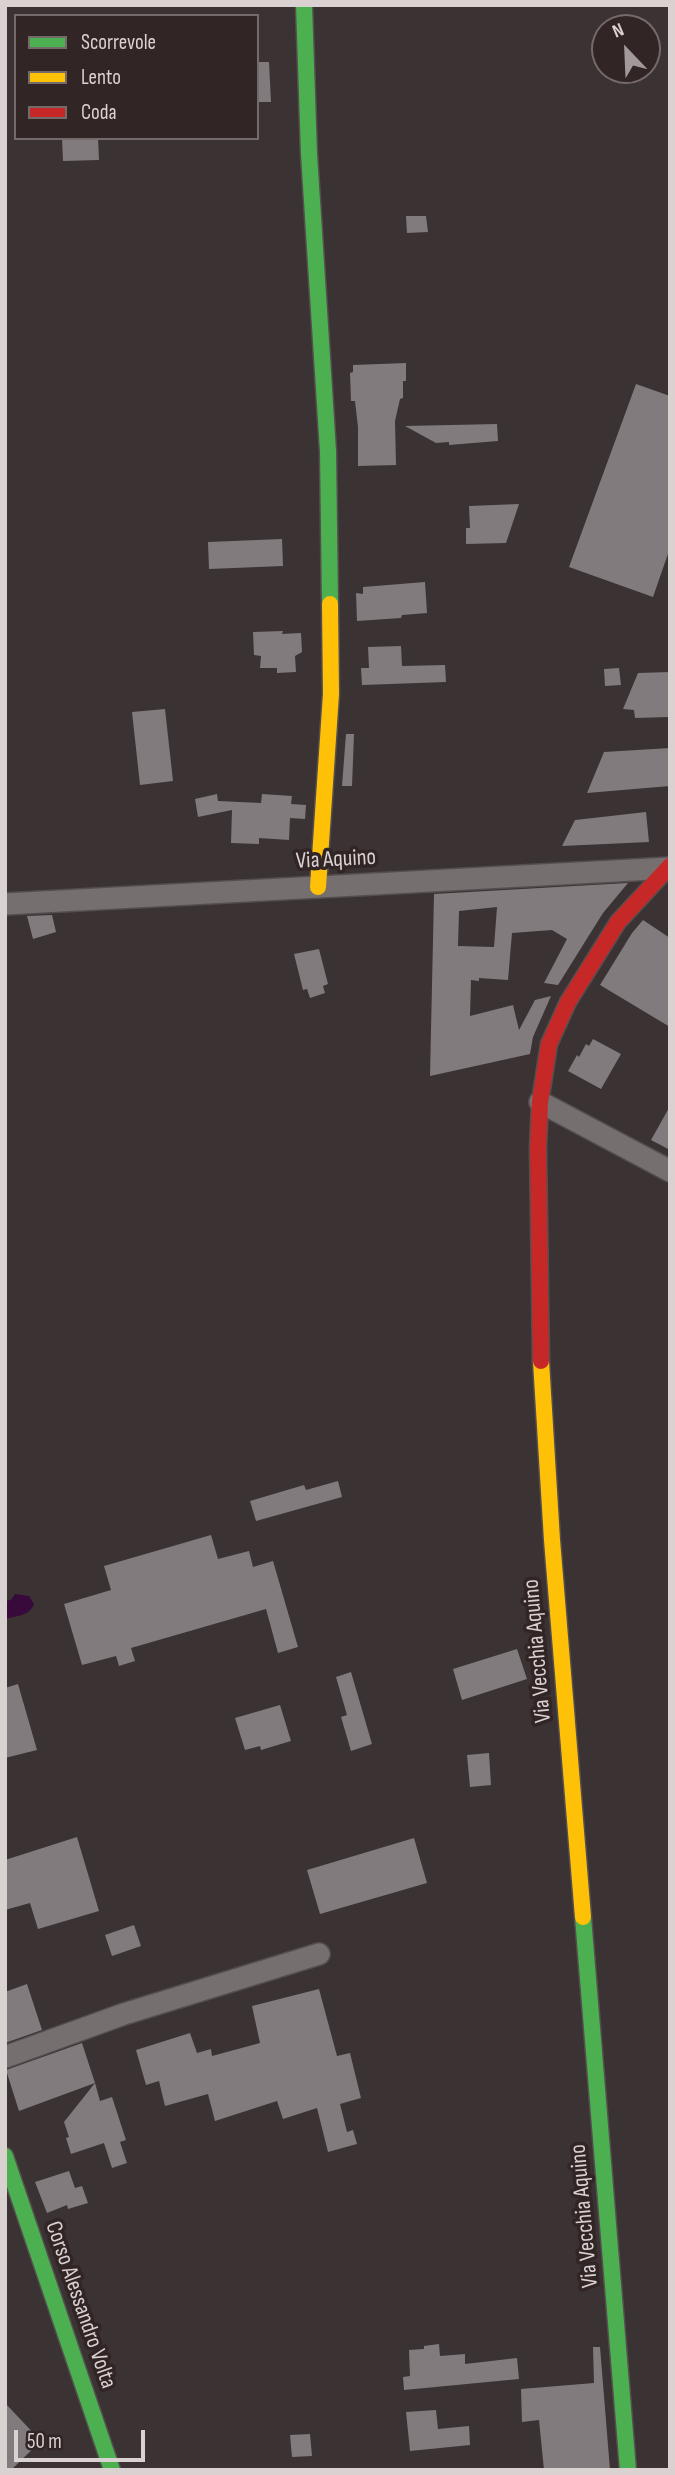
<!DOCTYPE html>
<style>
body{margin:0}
#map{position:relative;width:675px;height:2475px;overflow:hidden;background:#3a3233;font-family:"Sofia Sans Condensed",sans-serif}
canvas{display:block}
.frame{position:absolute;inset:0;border:7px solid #dad1d1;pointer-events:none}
.legend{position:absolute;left:14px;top:14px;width:245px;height:126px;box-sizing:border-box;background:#322526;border:2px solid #756a6a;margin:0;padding:9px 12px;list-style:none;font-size:21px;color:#dad1d1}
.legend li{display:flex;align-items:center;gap:14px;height:35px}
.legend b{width:35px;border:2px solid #756a6a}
.north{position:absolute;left:591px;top:14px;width:70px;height:70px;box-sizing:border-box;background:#322526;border:2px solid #756a6a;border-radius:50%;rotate:337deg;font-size:19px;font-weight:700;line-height:28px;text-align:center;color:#dad1d1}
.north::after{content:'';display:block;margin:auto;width:24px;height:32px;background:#a2999a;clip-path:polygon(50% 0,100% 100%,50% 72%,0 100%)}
.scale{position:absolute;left:14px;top:2430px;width:131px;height:32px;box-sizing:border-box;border:4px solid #dad1d1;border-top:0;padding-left:9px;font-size:21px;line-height:24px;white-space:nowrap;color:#dad1d1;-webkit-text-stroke:5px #322526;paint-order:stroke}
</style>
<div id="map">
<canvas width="675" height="2475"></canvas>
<div class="frame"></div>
<ul class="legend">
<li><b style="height:9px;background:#4caf50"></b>Scorrevole</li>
<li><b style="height:9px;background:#ffc107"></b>Lento</li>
<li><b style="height:9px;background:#c62828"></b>Coda</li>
</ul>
<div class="north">N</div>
<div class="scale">50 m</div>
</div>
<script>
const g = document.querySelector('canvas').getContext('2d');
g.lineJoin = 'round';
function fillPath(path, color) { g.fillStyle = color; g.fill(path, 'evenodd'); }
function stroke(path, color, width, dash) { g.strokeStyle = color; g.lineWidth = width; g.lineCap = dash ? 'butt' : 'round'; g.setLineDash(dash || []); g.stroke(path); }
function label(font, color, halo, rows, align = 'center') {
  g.font = font + ' "Sofia Sans Condensed",sans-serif'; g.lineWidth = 7; g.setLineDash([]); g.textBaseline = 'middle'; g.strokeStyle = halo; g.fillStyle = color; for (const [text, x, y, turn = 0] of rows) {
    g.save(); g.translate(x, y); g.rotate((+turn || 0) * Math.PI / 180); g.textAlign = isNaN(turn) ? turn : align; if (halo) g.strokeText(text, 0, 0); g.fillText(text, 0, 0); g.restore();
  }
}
const water = new Path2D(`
 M15,1594l14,2 5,8c-4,12 -18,12 -29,15v-18l6,-1z`);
const building = new Path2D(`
 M257,62h12l2,40h-14z
 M62,138h36l1,22 -36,1z
 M406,216h20l2,16 -21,1z
 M406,363v18h-3v17l-3,1 -5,22 1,44 -38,1v-39l-3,-26h-4l-1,-28 3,-1v-7z
 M636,384l34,12v152l-17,49 -84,-30z
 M497,424l1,17 -49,4v-3l-13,1 -31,-17z
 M519,504l-13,39 -40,1v-16h4l-1,-22z
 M282,539l1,27 -74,3 -1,-27z
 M425,582l2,31 -25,2 -1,3 -44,3 -1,-28 7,1v-7z
 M283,631l-1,3 19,-1 1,19 -7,4 1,16 -19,1v-5h-17l1,-12 -7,-1 -1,-23z
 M401,646l1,20 43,-1 1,17 -84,3 -1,-17h8l-1,-21z
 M619,668l2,17 -16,1 -1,-17z
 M670,672v45l-35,1 -1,-8 -11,-1 15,-36z
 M165,709l8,72 -33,4 -8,-73z
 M346,734h8l-2,52h-10z
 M670,748v38l-83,7 17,-41z
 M217,794l1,7 43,2 1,-9 30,2 -1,8 15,1 -1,14 -15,-1 -1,22 -30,-2v6l-28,-1 1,-33 -34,7 -3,-18z
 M646,812l3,30 -87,4 13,-26z
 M628,883l-25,30 -45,72 -14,-2 23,-44 -15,-9 -40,3 -4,47 -29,-2v3l-8,-1 -1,36 43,-11 6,25 16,-30 16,-4 -18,41 -3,17 -100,22 4,-182zM497,907l-3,40 -36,-1 1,-35z
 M52,915l4,17 -23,7 -6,-23z
 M643,920l27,18v89l-70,-42 32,-52z
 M319,949l9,35 -5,2 2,7 -15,5 -3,-9 -4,1 -9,-36z
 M593,1039l28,15 -20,35 -33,-18 9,-16 2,2 7,-13 3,2z
 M670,1106v44l-19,-10z
 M338,1481l4,16 -86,24 -6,-20 54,-16 2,5z
 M211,1535l7,24 31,-8 4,16 20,-6 25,86 -20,6 -12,-44 -135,39 4,13 -16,5 -3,-10 -34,9 -18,-61 47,-14 -7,-24z
 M517,1649l10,30 -65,21 -9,-31z
 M351,1672l21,72 -21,7 -10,-34 6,-2 -11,-38z
 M18,1684l19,66 -32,8v-70z
 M280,1705l11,36 -30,9 -1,-4 -15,4 -10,-32z
 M489,1753l2,32 -21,2 -3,-32z
 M77,1837l22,74 -61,18 -8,-26 -25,7v-50z
 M414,1838l13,45 -107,31 -13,-44z
 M134,1925l7,21 -29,10 -7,-21z
 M27,1984l15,46 -37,13v-51z
 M319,1989l18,67 13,-3 11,45 -21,6 7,28 6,-2 4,14 -29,8 -11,-44 -34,11 -6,-18 -62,20 -7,-27 -43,12 -6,-25 -13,4 -10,-35 54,-17 7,20 14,-4 1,7 48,-13 -8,-37z
 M82,2043l13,40 -76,28 -13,-41z
 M95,2083l5,18 12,-4 14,43 -6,2 7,21 -15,5 -8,-25 -33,11 -5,-16 3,-1 -5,-15z
 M69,2171l6,17 7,-2 6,17 -20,6 -1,-4 -20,8 -12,-31z
 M439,2344l1,12 25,-2v10l52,-6 2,21 -115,11 -1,-13 7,-1 -1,-26 15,-1v-3z
 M593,2347h7l10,123h-66l-5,-50 -17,2 -1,-33 73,-6z
 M5,2403l36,38 -30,29h-6z
 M436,2410l2,19 31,-3 1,19 -60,6 -4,-39z
 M310,2434l2,22 -20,1 -2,-22z`);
const street = new Path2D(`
 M5,904l665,-36
 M540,1102l130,69
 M5,2057l119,-43 195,-60`);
const fast = new Path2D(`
 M304,5l5,149 19,297 2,153
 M583,1917l45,553
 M5,2156l107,314`);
const slow = new Path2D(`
 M318,887l13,-193 -1,-90
 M541,1361l11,179 31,377`);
const jam = new Path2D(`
 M541,1361l-3,-213 2,-46 9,-58 19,-42 50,-80 52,-56`);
const streetNames = [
 ["Via Aquino",336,860,-3],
 ["Via Vecchia Aquino",538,1651,-95],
 ["Via Vecchia Aquino",585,2216,-95],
 ["Corso Alessandro Volta",80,2305,71]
];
fillPath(water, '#380a3c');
fillPath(building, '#827b7d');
stroke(street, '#554e4f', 24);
stroke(fast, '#554e4f', 19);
stroke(slow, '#554e4f', 19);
stroke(jam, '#554e4f', 19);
stroke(street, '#766f6f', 21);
stroke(fast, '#4caf50', 16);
stroke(slow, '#ffc107', 16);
stroke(jam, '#c62828', 16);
label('23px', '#dad1d1', '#322526', streetNames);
</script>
